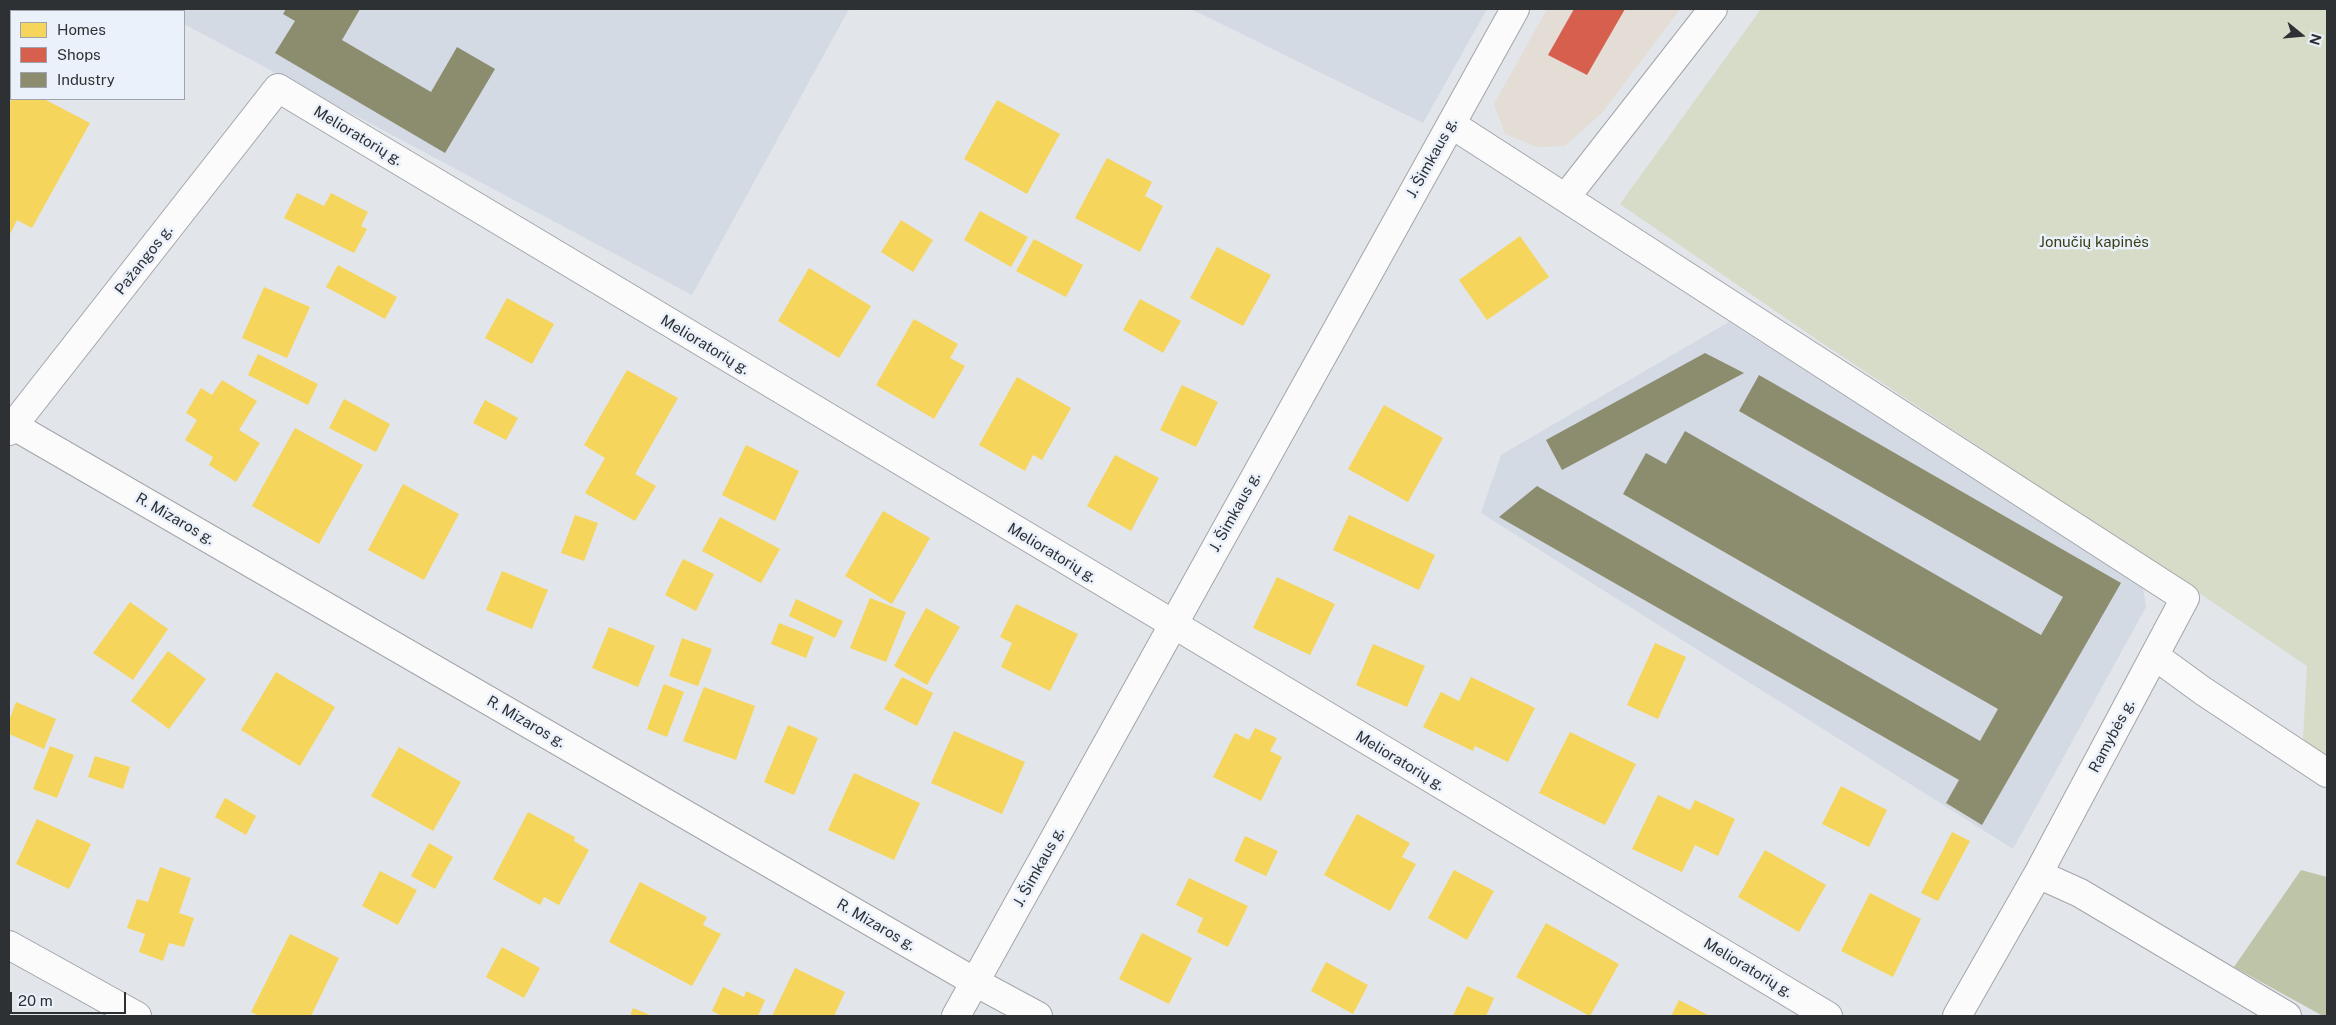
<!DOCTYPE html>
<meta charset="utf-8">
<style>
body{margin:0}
#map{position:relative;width:2336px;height:1025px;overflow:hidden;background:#e2e5ea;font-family:"Public Sans",sans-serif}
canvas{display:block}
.frame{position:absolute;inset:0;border:10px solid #2e3134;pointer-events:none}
.legend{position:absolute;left:10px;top:10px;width:175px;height:90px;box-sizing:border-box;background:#ebf1fa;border:1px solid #9fa4ab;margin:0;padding:6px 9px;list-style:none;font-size:15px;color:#2e3134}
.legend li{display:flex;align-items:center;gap:10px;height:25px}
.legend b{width:25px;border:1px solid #9fa4ab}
.north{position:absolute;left:2276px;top:10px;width:50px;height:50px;-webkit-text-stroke:4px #ebf1fa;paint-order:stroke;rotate:107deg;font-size:14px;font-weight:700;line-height:20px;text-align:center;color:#2e3134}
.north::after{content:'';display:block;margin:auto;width:18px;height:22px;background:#2e3134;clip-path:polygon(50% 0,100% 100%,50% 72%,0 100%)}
.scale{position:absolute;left:10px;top:992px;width:116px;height:22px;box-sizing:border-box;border:2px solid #2e3134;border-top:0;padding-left:6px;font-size:15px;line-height:18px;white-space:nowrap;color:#2e3134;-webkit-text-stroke:4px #ebf1fa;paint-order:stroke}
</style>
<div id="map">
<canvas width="2336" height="1025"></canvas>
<div class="frame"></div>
<ul class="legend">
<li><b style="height:14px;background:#f6d55c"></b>Homes</li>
<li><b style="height:14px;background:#d6604d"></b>Shops</li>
<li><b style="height:14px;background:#8c8c6e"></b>Industry</li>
</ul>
<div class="north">N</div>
<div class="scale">20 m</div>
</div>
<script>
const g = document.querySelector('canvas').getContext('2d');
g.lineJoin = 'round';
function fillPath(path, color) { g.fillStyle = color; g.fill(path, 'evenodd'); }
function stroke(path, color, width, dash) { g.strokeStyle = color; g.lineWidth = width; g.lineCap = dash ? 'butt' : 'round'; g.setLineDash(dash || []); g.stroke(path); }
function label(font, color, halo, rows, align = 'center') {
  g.font = font + ' "Public Sans",sans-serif'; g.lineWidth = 5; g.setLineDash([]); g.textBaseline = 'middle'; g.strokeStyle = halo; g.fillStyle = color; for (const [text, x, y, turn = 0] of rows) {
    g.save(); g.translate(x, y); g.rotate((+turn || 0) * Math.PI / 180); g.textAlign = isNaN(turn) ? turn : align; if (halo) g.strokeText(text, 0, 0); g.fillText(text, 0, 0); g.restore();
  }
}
const commercial = new Path2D(`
 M1547,9h133l-78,104 -37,33 -28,1 -32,-13 -11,-30z`);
const built = new Path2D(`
 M157,9h692l-157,286 -508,-271v-13h-23z
 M1191,9h296l-64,114z
 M1729,322l414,264 3,21 -133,242 -532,-336 20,-58z`);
const green = new Path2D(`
 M1761,9h566v764l-25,-16 5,-91 -130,-88 -361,-239 -196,-135z`);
const forest = new Path2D(`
 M2301,870l26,7v139h-4l-89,-49z`);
const homes = new Path2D(`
 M12,99h32l46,24 -58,105 -15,-8 -8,16v-132z
 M997,100l63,34 -33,60 -63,-35z
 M1107,158l45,24 -7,14 18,10 -23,46 -65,-34z
 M297,193l27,13 7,-13 37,19 -7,14 6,3 -13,24 -70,-35z
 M980,211l48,26 -17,30 -47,-27z
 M901,220l32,20 -20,32 -32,-20z
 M1520,236l29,41 -62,43 -28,-40z
 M1034,239l49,26 -17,32 -50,-26z
 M1217,247l54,28 -28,51 -53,-28z
 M338,265l59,32 -12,22 -59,-32z
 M809,268l62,38 -32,52 -61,-37z
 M264,287l46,20 -23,51 -45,-20z
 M507,298l47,26 -22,40 -47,-26z
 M1140,299l41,22 -18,32 -40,-23z
 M914,319l44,25 -8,14 15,8 -31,53 -58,-34z
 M258,354l60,30 -10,21 -60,-30z
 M627,370l51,28 -43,76 21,12 -21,35 -50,-28 20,-35 -21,-13z
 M1017,377l54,31 -29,52 -9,-5 -8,16 -46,-26z
 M222,380l35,21 -18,29 21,13 -24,39 -27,-17 4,-8 -28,-17 12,-20 -11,-7 15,-25 11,7z
 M1182,385l36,17 -22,45 -36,-17z
 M344,399l46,25 -14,28 -47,-24z
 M485,400l33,18 -12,22 -33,-17z
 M1384,405l59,33 -35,64 -60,-33z
 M295,428l68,37 -44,79 -67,-38z
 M746,445l53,26 -24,50 -53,-26z
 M1115,455l44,23 -28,53 -44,-25z
 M403,484l56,30 -35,66 -56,-30z
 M883,511l47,27 -38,66 -47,-28z
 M575,515l23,8 -14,38 -23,-8z
 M1349,515l86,40 -16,35 -86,-40z
 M720,517l60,32 -19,34 -59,-32z
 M683,559l31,15 -18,37 -31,-16z
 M502,571l46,19 -16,39 -46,-19z
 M1277,577l58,27 -25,51 -57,-27z
 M870,598l36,14 -20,50 -36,-14z
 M796,599l47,22 -8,17 -46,-22z
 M130,602l38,27 -35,51 -40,-27z
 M1016,604l62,30 -28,57 -49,-24 11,-24 -12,-6z
 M926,608l34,19 -33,58 -33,-19z
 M779,623l35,14 -8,21 -35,-14z
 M609,627l46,19 -17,41 -46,-19z
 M682,638l30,11 -14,37 -29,-10z
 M1655,643l31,14 -28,62 -31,-14z
 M1373,644l52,22 -18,41 -51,-22z
 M168,651l38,28 -37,50 -38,-28z
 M276,672l59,35 -35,59 -59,-36z
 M902,677l31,16 -16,33 -33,-17z
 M1471,677l64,31 -27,54 -33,-16 -2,5 -50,-24 18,-35 18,9z
 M664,684l20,8 -17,45 -20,-8z
 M704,687l51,19 -19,54 -53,-19z
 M16,702l40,17 -12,30 -35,-15v-13z
 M788,725l30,13 -24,57 -30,-13z
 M1255,728l22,10 -7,13 12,6 -21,44 -48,-24 22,-44 14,7z
 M954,731l71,31 -23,52 -71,-31z
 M1570,732l66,32 -31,61 -66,-32z
 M50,746l24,9 -17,43 -24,-9z
 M399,747l62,35 -28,49 -62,-35z
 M95,756l35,11 -7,22 -35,-12z
 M854,773l66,30 -26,57 -66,-30z
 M1841,786l46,24 -18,37 -47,-23z
 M1658,795l32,15 5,-10 40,19 -17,37 -23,-11 -13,27 -50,-23z
 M225,798l31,18 -10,19 -31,-18z
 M528,812l47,25 -1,4 15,9 -30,55 -15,-8 -4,8 -47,-26z
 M1357,814l53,29 -8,14 14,7 -26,47 -66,-36z
 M37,819l54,25 -22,45 -53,-25z
 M1952,832l18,9 -32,60 -17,-8z
 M1245,836l33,15 -12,25 -32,-15z
 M429,843l24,14 -18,32 -24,-13z
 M1765,850l61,35 -27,47 -61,-35z
 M160,867l31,11 -12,35 15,5 -10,29 -15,-4 -6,18 -24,-9 6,-18 -18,-6 10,-29 11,3z
 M1454,870l40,21 -27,49 -39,-22z
 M380,871l37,19 -19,35 -36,-19z
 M1189,878l59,28 -20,41 -31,-15 6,-14 -27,-13z
 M640,882l67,35 -4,8 18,9 -29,52 -83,-44z
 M1870,893l51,26 -28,58 -52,-26z
 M1546,923l73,41 -29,52 -74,-39z
 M1142,933l50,25 -23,46 -50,-25z
 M290,934l49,24 -28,58h-52l-8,-4z
 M502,947l38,21 -16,30 -38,-21z
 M1326,962l42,23 -15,29 -42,-23z
 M795,968l50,24 -11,24h-62z
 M1467,986l27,12 -8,18h-33z
 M723,987l21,10 2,-6 19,9 -7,16h-36l-10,-5z
 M1679,1000l31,16h-39z
 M633,1008l19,8h-22z`);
const shops = new Path2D(`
 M1574,9h51l-38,66 -39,-20z`);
const industry = new Path2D(`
 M286,9h74l-18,31 89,52 26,-45 38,22 -50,84 -170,-100 20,-32 -12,-7z
 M1705,353l39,20 -182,97 -16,-30z
 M1759,375l362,208 -139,242 -36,-22 13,-23 -460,-263 38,-31 443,255 18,-32 -375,-215 23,-41 20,11 19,-33 356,204 22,-38 -324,-186z`);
const minor = new Path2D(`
 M1451,124l734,474 -147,276 -81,142
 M1566,197l147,-188
 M14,426l961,556 63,34
 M9,431l269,-343 1550,928
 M2155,656l48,35 124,82
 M2038,874l42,19 207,123
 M9,945l128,71
 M956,1016l559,-1007`);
const streetNames = [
 ["Melioratorių g.",358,136,31],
 ["J. Šimkaus g.",1432,158,-61],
 ["Pažangos g.",144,260,-52],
 ["Melioratorių g.",705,345,31],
 ["J. Šimkaus g.",1235,512,-61],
 ["R. Mizaros g.",175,519,30],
 ["Melioratorių g.",1052,553,31],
 ["R. Mizaros g.",526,722,30],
 ["Ramybės g.",2112,736,-62],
 ["Melioratorių g.",1400,761,31],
 ["J. Šimkaus g.",1039,867,-61],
 ["R. Mizaros g.",876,925,30],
 ["Melioratorių g.",1748,968,31]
];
const parkNames = [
 ["Jonučių kapinės",2094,242]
];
fillPath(commercial, '#e4ddd6');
fillPath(built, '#d3dae4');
fillPath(green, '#d6dcc8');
fillPath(forest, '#bdc4a7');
fillPath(homes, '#f6d55c');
fillPath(shops, '#d6604d');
fillPath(industry, '#8c8c6e');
stroke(minor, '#a2a5a9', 30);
stroke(minor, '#fbfbfc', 28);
label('15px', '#2e3134', '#ebf1fa', streetNames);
label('15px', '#3a4015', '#ebf1fa', parkNames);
</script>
